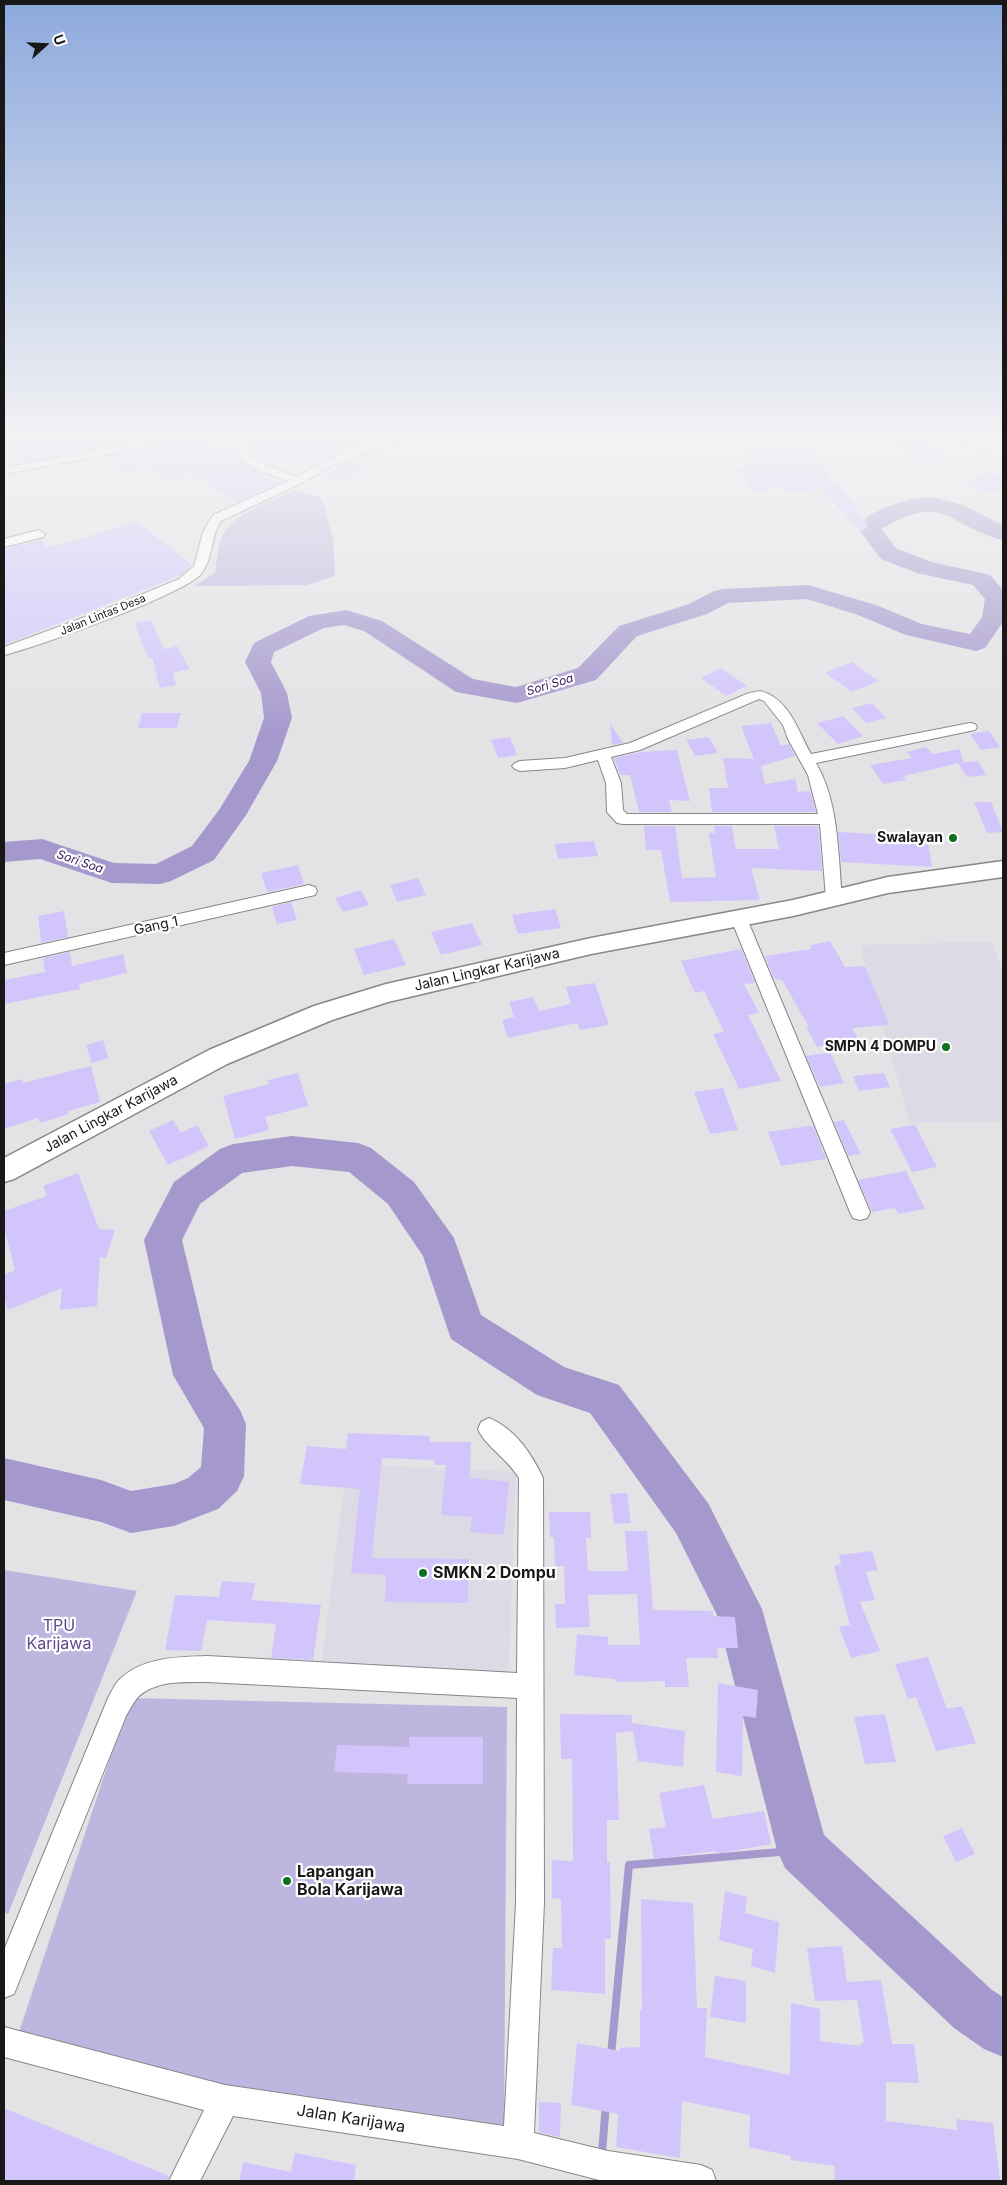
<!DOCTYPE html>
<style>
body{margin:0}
#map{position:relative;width:1007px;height:2185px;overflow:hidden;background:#e3e3e6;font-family:Inter,sans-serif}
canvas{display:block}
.frame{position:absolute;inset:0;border:5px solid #181819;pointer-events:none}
.north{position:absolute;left:20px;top:20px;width:50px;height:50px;-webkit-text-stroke:4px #fff;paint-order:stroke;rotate:70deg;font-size:14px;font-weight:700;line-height:20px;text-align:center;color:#181819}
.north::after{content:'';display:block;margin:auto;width:18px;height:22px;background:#181819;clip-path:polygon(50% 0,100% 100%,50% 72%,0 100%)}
</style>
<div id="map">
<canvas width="1007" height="2185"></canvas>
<div class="frame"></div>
<div class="north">U</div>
</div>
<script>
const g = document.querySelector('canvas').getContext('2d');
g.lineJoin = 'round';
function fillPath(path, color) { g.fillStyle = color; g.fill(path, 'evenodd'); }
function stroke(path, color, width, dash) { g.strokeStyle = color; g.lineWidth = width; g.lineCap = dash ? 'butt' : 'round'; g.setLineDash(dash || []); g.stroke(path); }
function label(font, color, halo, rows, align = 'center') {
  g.font = font + ' Inter,sans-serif'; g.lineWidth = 4.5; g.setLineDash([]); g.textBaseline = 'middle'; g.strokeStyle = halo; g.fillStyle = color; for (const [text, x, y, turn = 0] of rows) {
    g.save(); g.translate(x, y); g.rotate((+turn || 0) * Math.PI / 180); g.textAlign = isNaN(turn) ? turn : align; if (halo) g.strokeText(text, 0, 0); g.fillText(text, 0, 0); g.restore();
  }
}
const built = new Path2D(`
 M992,942l11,31v148l-93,2 -50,-178z
 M347,1464l169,8 -8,213 -188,-10z`);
const green = new Path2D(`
 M297,490l25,8 11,40 2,38 -28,9 -113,1 21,-13c2,-14 3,-35 12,-45 14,-17 50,-30 70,-38z
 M4,1570l133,21 -129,323 -4,-2z
 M130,1698l377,9 -3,425 -493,-76z`);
const stream = new Path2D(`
 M611,2055l18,-190 174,-15
 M602,2152l4,-48`);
const river = new Path2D(`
 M931,497l32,8 40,20v15c-59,-15 -56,-49 -122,-11l16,20 35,13 58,13 13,15v32l-18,26 -9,3 -70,-16 -48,-20 -51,-16 -79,4 -21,11 -70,22 -41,44 -79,23 -61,-11 -92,-61 -20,-6 -20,3 -50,24 -3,10 16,31 5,25 -15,43 -31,54 -32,45 -43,21 -11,3 -48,-1 -72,-24 -36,3v-20l38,-3 72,24 42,1 36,-18 27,-36 30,-49 15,-43 -3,-25 -16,-31 9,-19 55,-27 37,-6 36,11 91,58 43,8 62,-19 41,-42 70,-22 25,-13 9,-2 85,-4 68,20 46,19 48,10 12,-17 3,-18 -12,-14 -56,-12 -36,-14 -24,-32c12,-18 53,-29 74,-30z
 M292,1136l66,7 13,5 43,34 40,56 27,77 83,52 55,18 89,118 54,106 62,226 168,155 11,7v60l-19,-8 -30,-21 -169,-160 -8,-18 -60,-235 -41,-82 -86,-120 -53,-18 -86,-56 -28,-83 -35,-52 -39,-32 -57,-6 -50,7 -42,31 -18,36 31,129 27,41 6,14 -2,52 -7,15 -19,18 -44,17 -43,7 -30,-11 -97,-22v-42l97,22 30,11 43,-7 14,-6 13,-11 3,-39 -31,-53 -29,-135 30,-58 46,-33 13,-5z`);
const building = new Path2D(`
 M37,433h126l-43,11 -102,20 -9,-24 9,-1 -1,-3z
 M188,433h14l1,6 10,10 19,-4 11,17 14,9 -2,1 23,11 -41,19 -46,-29 -27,8 -14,-14 -27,6 -5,-9 -5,1 -5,-9 76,-19z
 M241,433h137v5l-45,12 6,3 -27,14 -14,-10 -25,9 -14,-6 -6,-4z
 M885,433h27l33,27 -25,3z
 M807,448l24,28 -3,1 18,16 23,33 -8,6 -34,-37 -2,1 -6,-7 -34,4 -4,-6 -25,5 -23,-24 23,-4 -8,-10z
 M350,461l16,10 -32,12 -12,-9z
 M988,471l15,7v10l-12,6 -25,-11z
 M137,521l55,44 -11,10 -177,70v-96l37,-10 6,8 27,-6z
 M151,620l13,29 13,-3 13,23 -17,4 3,12 -16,3 -8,-31 -4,1 -14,-35z
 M852,662l27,19 -27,11 -27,-19z
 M721,668l26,18 -21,10 -25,-18z
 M872,703l14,15 -20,5 -14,-15z
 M142,713h39l-4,15h-39z
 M843,716l20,20 -25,8 -21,-21z
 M610,723l13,20 -11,2z
 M771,723l10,23 8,-2 6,12 -34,10 4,18 30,-5 3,13 12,-1 6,21h-104l-3,-24h19l-5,-30 31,1 -13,-33z
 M989,731l11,16 -19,3 -11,-16z
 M510,737l7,18 -19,3 -7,-18z
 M709,737l9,16 -23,3 -9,-16z
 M926,747l7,7 27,-5 3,13 -59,14 2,4 -23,4 -13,-19 42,-7 -5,-6z
 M677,750l13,51 -21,-1 3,12h-33l-9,-37h-10l-6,-17 27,-6z
 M978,761l8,14 -19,2 -9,-14z
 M974,802h17l12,30 -16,1z
 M644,826h31l7,52 34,-1 -7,-44h6l-1,-7h18l4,23h43l-5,-23h44l4,45 -71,-3 9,32 -90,2 -9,-52h-15z
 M838,832l89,5 5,30 -91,-5z
 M594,841l4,15 -40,3 -3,-15z
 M298,865l6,19 -37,8 -6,-19z
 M418,878l8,17 -29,7 -7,-17z
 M361,890l8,15 -26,7 -8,-14z
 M291,902l6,18 -20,4 -5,-17z
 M555,909l6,19 -43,6 -6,-19z
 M64,911l4,26 -27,6 -3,-27z
 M472,923l10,22 -41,10 -10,-23z
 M394,939l12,26 -42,10 -10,-26z
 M830,941l15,26 20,-1 24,59 -37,3 7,12 -42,7 -11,-20h3l-27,-47 -8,-1 -9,-23 46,-7 -1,-4z
 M741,949l14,34 -11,1 15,29 -11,2 33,66 -42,8 -26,-55 11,-2 -20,-41 -9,2 -14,-32z
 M70,952l2,14 51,-12 4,19 -48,11 1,5 -76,15v-24l41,-8 -2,-14z
 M595,983l14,42 -29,5 -3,-7 -69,15 -6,-18 12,-3 -5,-15 24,-5 6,14 32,-7 -5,-17z
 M103,1040l5,18 -16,5 -6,-18z
 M830,1052l14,31 -24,4 -14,-31z
 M91,1066l9,36 -32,9 1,3 -29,9 -2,-5 -34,11v-45l18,-5 1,4z
 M298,1073l10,33 -43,11 4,13 -34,9 -12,-43 46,-12 -1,-4z
 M884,1073l6,14 -31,4 -6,-15z
 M723,1088l15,42 -28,4 -16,-42z
 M173,1120l8,13 16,-8 12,21 -41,19 -19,-34z
 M844,1120l17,34 -13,2 -14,-34z
 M915,1125l22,42 -25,5 -22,-43z
 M808,1126h5l13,33 -45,7 -13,-34z
 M906,1171l19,38 -27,5 -3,-6 -23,4 -14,-32z
 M78,1173l21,56 16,1 -9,28 -6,-1 -3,49 -37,4 2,-22 -54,22 -4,-15v-20l11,-5 -11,-42v-17l43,-15 -4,-10z
 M348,1433l82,3v6h41l-1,36 39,4 -5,53 -34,-3 2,-15 -31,-2 5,-50h-12v-5l-52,-2 -10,100 97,1 -1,44 -83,-1 1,-27 -35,-2 9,-84 -60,-5 7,-38 39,3z
 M627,1493l4,30 -17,1 -4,-30z
 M549,1512h41l1,26h-5l2,33h40l-3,-40h22l6,79 60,1v5l22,1 3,31h-21l1,10h-32l3,29h-24v-6l-49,1 -1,-3 -41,-4 3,-41 31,3v8h32l-3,-51 -49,1 2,32 -34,1 -1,-24h10l-1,-38h-9l-1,-29h-4z
 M872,1551l6,19 -12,2 9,28 -15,2 20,49 -29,7 -12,-31 11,-2 -16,-59 7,-2 -2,-9z
 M222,1581l33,2 -3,17 69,5 -8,55 -42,-2 5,-34 -69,-4 -6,31 -36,-1 10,-55 44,2z
 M928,1657l19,52 15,-3 14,37 -40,8 -20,-54 -8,2 -13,-35z
 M718,1683l40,7 -2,28 -13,-2 -1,60 -26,-4z
 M560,1714l72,1v8l53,8 -2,36 -45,-6 -6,-36 1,6 -17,2 3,87h-12v42h3l1,77h-6v55l-54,-4 2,-42h9l-1,-49 -9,-1v-38l21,1 -1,-102h-11z
 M885,1714l11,48 -31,2 -11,-47z
 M409,1737h74v47h-76l1,-10 -74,-2 3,-27 72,2z
 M704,1785l9,34 51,-8 7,33 -55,10 -1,-3 -61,8 -5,-30 17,-2 -7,-34z
 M962,1828l13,26 -19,8 -13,-26z
 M725,1891l22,6 -2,16 34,9 -4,51 -24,-7 2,-17 -34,-9z
 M641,1899l52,4 4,105h10l-2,49 85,18 1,-72 29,6v32l41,5 -1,-3h4l-7,-43 -42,1 -8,-53 35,-2 5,36 34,-2 11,64h22l5,39 -33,-1v39l71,9 -1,-11 37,4 7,58h-166l1,-15 -44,-6v-4l-42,-9 1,-32 -68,-14 -2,57 -64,-11 2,-33 -47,-9 6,-62 43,8v-3l20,-1v-37l2,1z
 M715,1976l31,5v42l-36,-6z
 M539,2102l22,1 -1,34 -21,-5z
 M4,2108l165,68 -2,5h-163z
 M295,2153l61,12 -2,16h-115l4,-19 48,10z`);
const minor = new Path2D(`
 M169,433h17l-2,2 -63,17 -117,22v-6l116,-22z
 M229,433h10l13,24 6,5 39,15c26,-16 93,-47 122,-44l-2,2 -84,30 -31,18 -81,38c-11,16 -7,37 -20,53 -17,20 -166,74 -197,81v-8l100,-37 75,-31 15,-13 9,-34 10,-17 75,-34c-34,-13 -45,-11 -59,-48z
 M598,433c17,-2 34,4 51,4 19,0 37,-6 56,-4l-6,3c-37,8 -62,9 -99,-1z
 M39,530l6,4 -2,3 -39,10v-8z
 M760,691c29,7 38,40 51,63l159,-31 5,1 2,3 -2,3 -5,1 -154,32c23,39 22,91 26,135l-2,4 -6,2 -6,-2 -2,-4 -6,-74h-197l-6,-1 -10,-11 -1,-29 -8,-23 -33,8 -45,3 -5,-2 -3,-3 3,-3 5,-2 45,-3 65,-15 119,-50zM759,699l5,2 19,24 5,14 20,36 10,39h-191l-4,-4 -2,-27 -10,-26 29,-7z
 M309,885l6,2 2,4 -2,4 -311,70v-12z
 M739,913l6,2 2,4 123,293 -3,6 -7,2 -7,-2 -3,-6 -119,-293 2,-4z
 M489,1418c25,10 43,36 54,60l1,425 -10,230 74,18 93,14 11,5 4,11h-113l-85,-22 -285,-43 -33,65h-31l35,-71 -200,-53v-30l221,58 279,41 12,-223 1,-205 -310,-16c-22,0 -50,-2 -68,14 -5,5 -9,13 -13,20l-112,278 -10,4v-48l104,-252c4,-7 7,-15 13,-20 23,-21 57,-21 86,-22l310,17 2,-195c-11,-19 -34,-32 -41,-49l3,-7z`);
const secondary = new Path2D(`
 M1003,861v16l-115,16 -95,23 -202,38 -203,48 -56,18 -105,44 -213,115 -10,3v-24l205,-108 105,-44 72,-22 205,-46 202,-38 95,-23z`);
const trunk = new Path2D(`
 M942,433h22l39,14v11l-59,-22z`);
const markers = [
 [953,838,5,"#0e7121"],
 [946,1047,5,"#0e7121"],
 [423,1573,5,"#0e7121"],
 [287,1881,5,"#0e7121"]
];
const farStreetnames = [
 ["Jalan Lintas Desa",103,615,-22]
];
const farWaternames = [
 ["Sori Soa",550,685,-17],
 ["Sori Soa",80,862,19]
];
const poiNames = [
 ["Swalayan",943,838],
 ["SMPN 4 DOMPU",936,1047]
];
const streetNames = [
 ["Gang 1",156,926,-12],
 ["Jalan Lingkar Karijawa",487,970,-13],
 ["Jalan Lingkar Karijawa",111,1114,-28]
];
const nearPoinames = [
 ["SMKN 2 Dompu",433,1573],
 ["Lapangan",297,1872],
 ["Bola Karijawa",297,1890]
];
const nearParknames = [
 ["TPU",59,1626],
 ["Karijawa",59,1644]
];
const nearStreetnames = [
 ["Jalan Karijawa",351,2119,9]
];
fillPath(built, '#dcdae5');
fillPath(green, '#bfb6df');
stroke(stream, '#a598cd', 8);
fillPath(river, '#a598cd');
fillPath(building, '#d2c5fc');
stroke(minor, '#878689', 2);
stroke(secondary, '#878689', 3);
stroke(trunk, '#878689', 2);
fillPath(minor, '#fff');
fillPath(secondary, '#fff');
fillPath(trunk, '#fff');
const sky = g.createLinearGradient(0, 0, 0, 739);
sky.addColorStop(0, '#8da9dd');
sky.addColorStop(0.59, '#f2f2f4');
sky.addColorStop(1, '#f2f2f400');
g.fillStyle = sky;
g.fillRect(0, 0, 1007, 739);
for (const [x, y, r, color] of markers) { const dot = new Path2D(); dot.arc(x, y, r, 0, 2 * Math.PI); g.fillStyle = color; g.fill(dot); stroke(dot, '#fff', 2); }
label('11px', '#181819', '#fff', farStreetnames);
label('italic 12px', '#301958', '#fff', farWaternames);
label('bold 14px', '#181819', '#fff', poiNames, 'right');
label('14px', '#181819', '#fff', streetNames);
label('bold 16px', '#181819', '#fff', nearPoinames, 'left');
label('16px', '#5d4a8c', '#fff', nearParknames);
label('16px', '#181819', '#fff', nearStreetnames);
</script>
